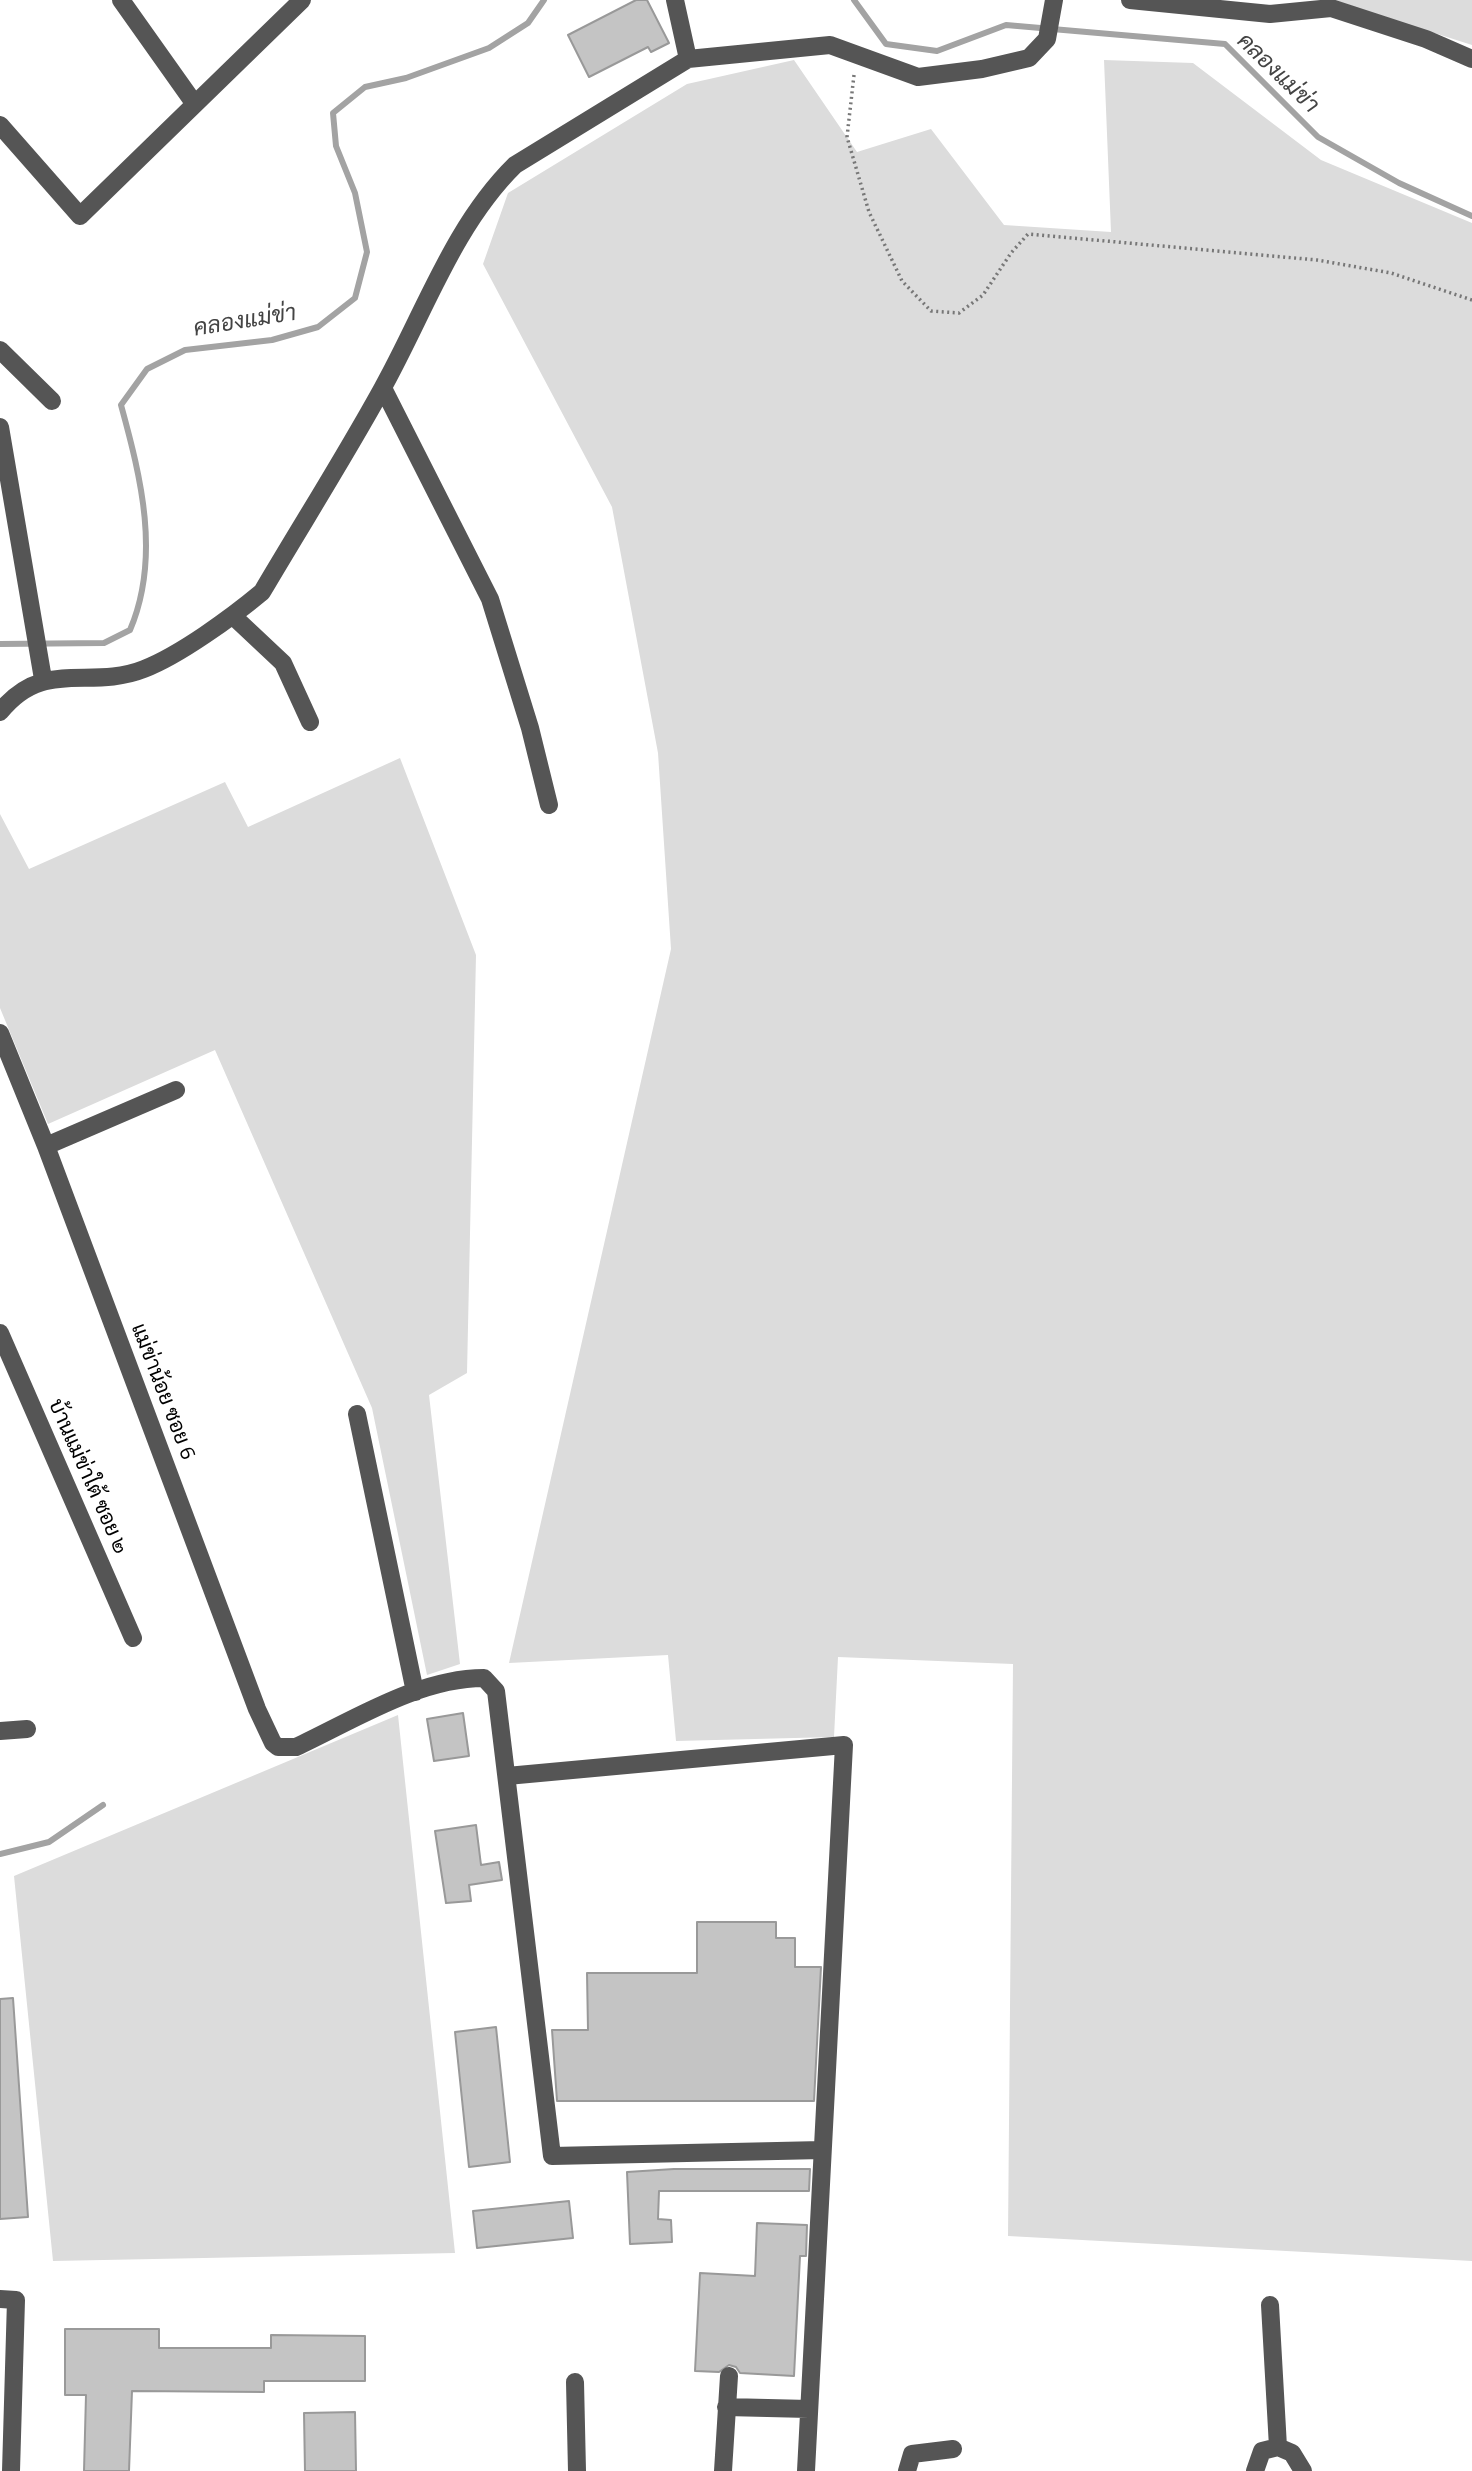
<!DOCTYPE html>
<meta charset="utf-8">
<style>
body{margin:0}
canvas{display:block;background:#fff}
</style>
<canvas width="1472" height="2471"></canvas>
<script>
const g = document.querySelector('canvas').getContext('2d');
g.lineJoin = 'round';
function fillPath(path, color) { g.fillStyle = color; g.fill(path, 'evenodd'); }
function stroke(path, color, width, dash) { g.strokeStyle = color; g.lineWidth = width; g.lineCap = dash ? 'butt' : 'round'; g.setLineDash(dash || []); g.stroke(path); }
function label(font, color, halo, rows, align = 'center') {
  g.font = font + ' "Titillium Web",Sarabun,sans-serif'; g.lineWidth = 5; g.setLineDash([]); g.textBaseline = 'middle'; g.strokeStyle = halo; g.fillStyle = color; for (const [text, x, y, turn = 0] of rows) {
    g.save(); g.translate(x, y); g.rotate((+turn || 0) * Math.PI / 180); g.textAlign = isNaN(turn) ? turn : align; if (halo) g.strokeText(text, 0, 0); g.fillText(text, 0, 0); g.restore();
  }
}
const green = new Path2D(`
 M1331,0h141v45z
 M794,60l63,92 74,-23 73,96 107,7 -7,-172 89,3 128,97 151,63v2038l-464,-25 5,-572 -175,-7 -4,80 -158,4 -8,-86 -159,8 162,-714 -13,-196 -46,-246 -129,-243 25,-71 179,-109z
 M400,758l76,197 -9,418 -38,22 31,269 -33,11 -55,-267 -157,-358 -167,74 -48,-116v-194l29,55 196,-87 23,45z
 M398,1715l57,538 -402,8 -39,-385z`);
const stream = new Path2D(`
 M854,0l32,44 51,7 69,-26 219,19 93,93 81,46 73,33
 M0,644l104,-1 26,-13c31,-73 11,-152 -9,-225l26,-36 38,-19 87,-10 46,-13 37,-29 12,-46 -12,-59 -19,-47 -3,-33 32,-26 41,-9 83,-30 39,-25 16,-23
 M0,1854l49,-12 54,-37`);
const building = new Path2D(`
 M636,0h11l22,43 -18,9 -3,-5 -59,30 -21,-42z
 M463,1713l6,43 -35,5 -7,-42z
 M476,1825l5,40 18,-3 3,18 -33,5 2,16 -25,2 -11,-72z
 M697,1922h79v16h19v29h26l-7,134h-257l-5,-71h36l-1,-57h110z
 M13,1998l15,219 -28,2v-220z
 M496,2027l14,135 -41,5 -14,-135z
 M674,2169h136l-1,22h-150l-1,28 13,1 1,22 -42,2 -3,-72z
 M569,2201l4,37 -96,10 -4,-37z
 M757,2223l50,2 -1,31h-6l-6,120 -54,-3 -4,-6 -7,-2 -10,7 -24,-1 5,-98 55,3z
 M65,2329h94v19h112v-13l94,1v45h-101v11l-132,-1 -3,80h-45l2,-76h-21z
 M355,2412l1,59h-51l-1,-58z`);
const path = new Path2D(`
 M854,75l-7,62 22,75 33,69 29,30 28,2 24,-18 28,-42 17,-19 289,26 74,13 81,27`);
const minor = new Path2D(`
 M121,0l73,103
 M675,0l13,59
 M1130,0l140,14 61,-6 95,31 46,20
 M0,125l80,91 222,-216
 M0,350l52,51
 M383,388l107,211 40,129 19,77
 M0,427l43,252
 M233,616l50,47 27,59
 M0,712c44,-55 89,-21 144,-43 36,-14 88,-52 118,-77 40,-68 82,-134 120,-203 42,-75 71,-163 133,-224l173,-106 142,-14 88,32 64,-8 47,-11 18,-19 7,-39
 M0,1033l46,113 211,563 16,34 5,4h18c58,-27 123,-69 188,-69l12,13 56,465 270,-6
 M46,1146l130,-56
 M0,1333l133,305
 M357,1414l58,278
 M0,1731l27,-2
 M507,1776l337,-31 -38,726
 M0,2299l16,1 -5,171
 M1270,2305l8,142 14,6 11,18
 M575,2382l2,89
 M726,2407l83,2
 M723,2471l6,-95
 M907,2471l5,-17 41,-5
 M1255,2471l7,-20 16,-4`);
const streetNames = [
 ["แม่ข่าน้อย ซอย 6",162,1392,69],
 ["บ้านแม่ข่าใต้ ซอย ๒",87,1477,66]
];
const waterNames = [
 ["คลองแม่ข่า",1277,74,44],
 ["คลองแม่ข่า",245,322,-9]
];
fillPath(green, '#dcdcdc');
stroke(stream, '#a3a3a3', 6);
fillPath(building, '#c4c4c4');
stroke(building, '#999', 2);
stroke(path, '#777', 3.5, [2, 3.5]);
stroke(minor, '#555', 18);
label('21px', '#000', '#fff', streetNames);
label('italic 23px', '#444', '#fff', waterNames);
</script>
